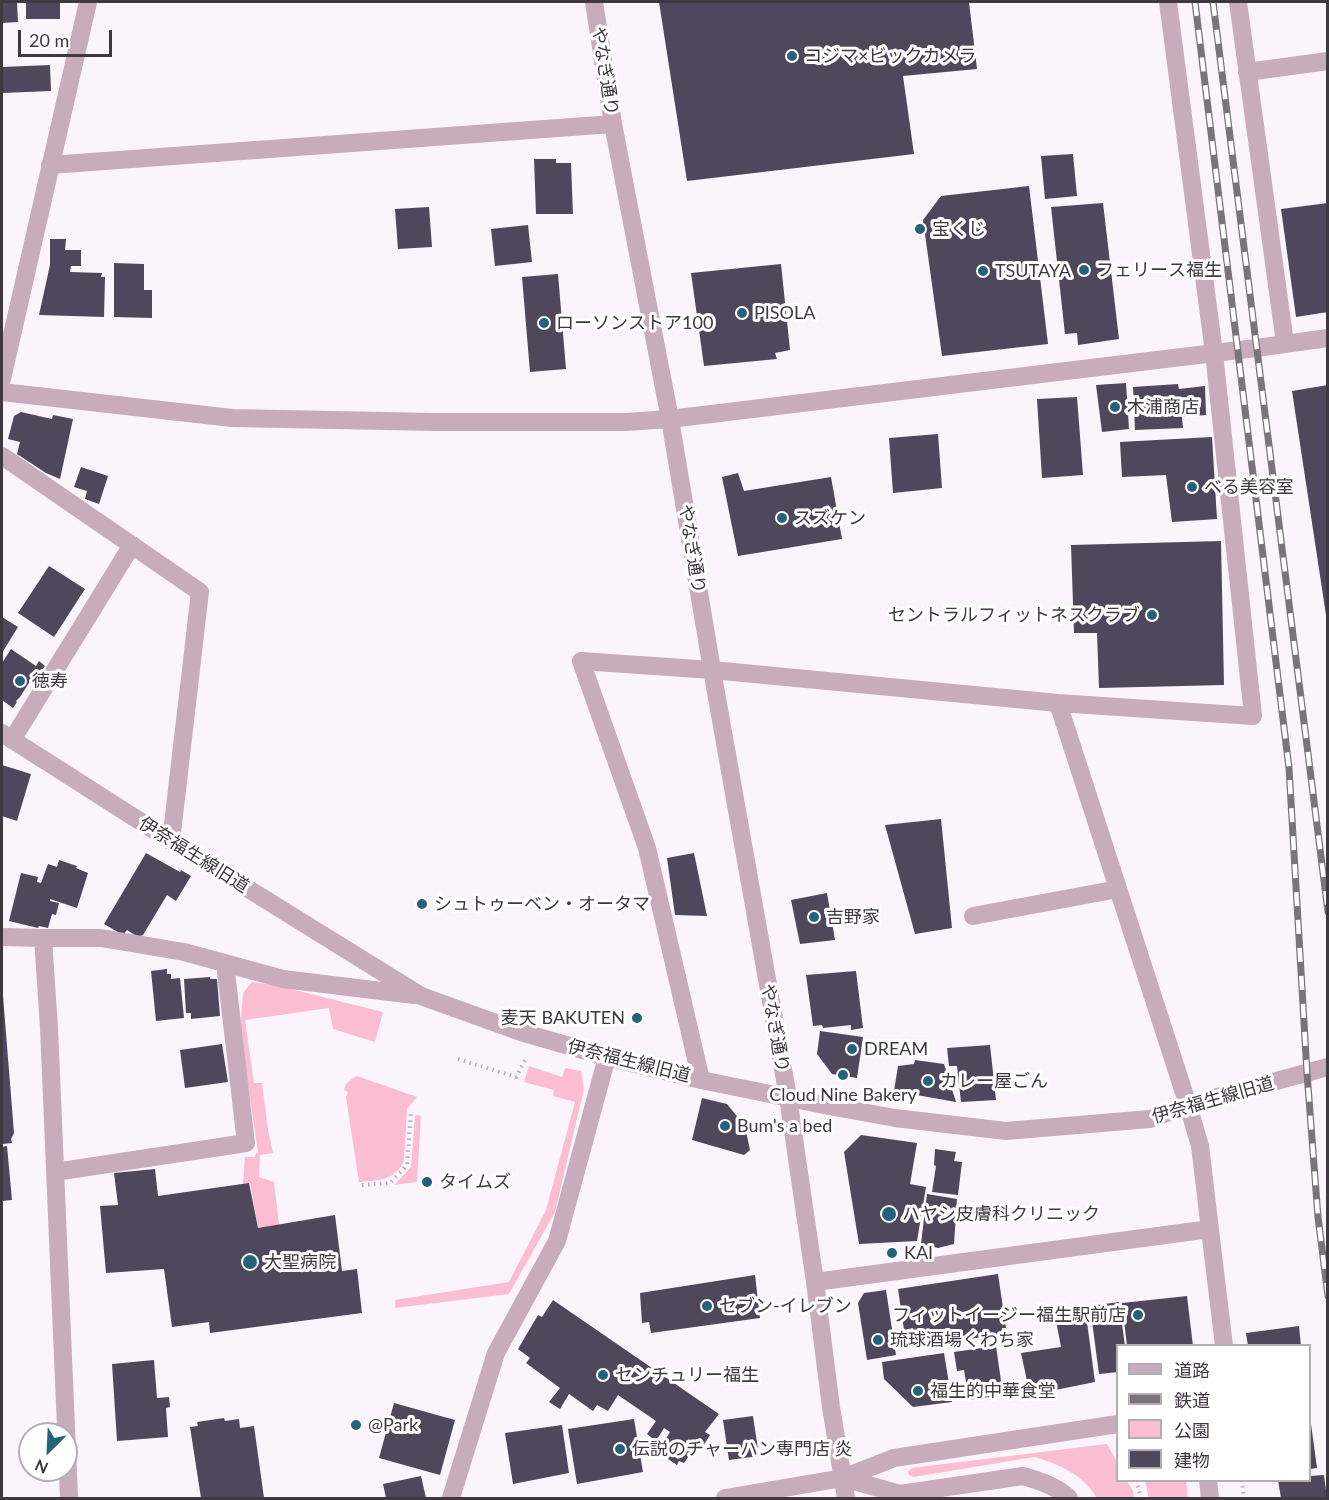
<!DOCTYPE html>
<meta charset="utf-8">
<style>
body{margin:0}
#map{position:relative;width:1329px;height:1500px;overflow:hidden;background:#fbf4fd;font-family:Lato,"Noto Sans JP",sans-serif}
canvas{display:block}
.frame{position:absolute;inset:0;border:3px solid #3f3841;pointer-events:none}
.legend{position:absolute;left:1116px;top:1344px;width:195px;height:138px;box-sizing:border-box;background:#fff;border:2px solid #b2afb3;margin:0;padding:8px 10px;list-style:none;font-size:18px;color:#3f3841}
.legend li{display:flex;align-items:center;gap:12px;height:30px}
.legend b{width:30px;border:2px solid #b2afb3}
.north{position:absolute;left:18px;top:1422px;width:60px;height:60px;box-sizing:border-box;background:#fff;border:2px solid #b2afb3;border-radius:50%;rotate:204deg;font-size:16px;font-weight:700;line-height:24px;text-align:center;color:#3f3841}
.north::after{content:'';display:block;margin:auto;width:21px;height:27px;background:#236278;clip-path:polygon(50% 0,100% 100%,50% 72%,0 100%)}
.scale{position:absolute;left:18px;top:30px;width:94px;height:27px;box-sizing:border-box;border:3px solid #3f3841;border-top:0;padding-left:8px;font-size:18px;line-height:21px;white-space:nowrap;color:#3f3841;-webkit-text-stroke:4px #fff;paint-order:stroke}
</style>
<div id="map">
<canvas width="1329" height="1500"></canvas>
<div class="frame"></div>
<ul class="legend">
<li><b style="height:8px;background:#c9abbe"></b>道路</li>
<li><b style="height:8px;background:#7a737c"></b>鉄道</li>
<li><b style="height:16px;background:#fbbdd1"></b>公園</li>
<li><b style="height:16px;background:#4f475c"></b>建物</li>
</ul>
<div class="north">N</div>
<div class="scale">20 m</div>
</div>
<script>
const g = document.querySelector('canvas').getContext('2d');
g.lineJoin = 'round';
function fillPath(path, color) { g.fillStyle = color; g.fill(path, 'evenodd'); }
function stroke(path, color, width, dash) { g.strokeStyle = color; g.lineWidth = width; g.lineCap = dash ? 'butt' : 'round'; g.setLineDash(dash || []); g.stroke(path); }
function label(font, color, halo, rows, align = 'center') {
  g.font = font + ' Lato,"Noto Sans JP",sans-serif'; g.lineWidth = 6; g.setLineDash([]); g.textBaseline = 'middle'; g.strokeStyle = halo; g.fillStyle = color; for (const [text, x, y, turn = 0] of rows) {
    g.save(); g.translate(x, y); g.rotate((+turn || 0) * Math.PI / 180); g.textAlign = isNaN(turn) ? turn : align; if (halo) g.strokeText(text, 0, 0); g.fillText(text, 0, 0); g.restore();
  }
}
const green = new Path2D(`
 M252,982l23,3 108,27 -8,30 -42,-13 -4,-21 -84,12 9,63h8l6,47 5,23 -13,2 -1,22 15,5 5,43 -21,3 -8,-45 -7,1 2,-27h10l1,-4 2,-1 -18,-120 3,-39z
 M529,1066l33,11 3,-9 16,3 3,18 -29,123 -46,82 -114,14v-8l114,-18 37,-72 29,-108 -22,-6 1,-6 -30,-8z
 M357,1076l60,21 -10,12 -3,51c-8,21 -26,20 -45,22l-13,-85 2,-5 -4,-2c1,-7 7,-11 13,-14z
 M417,1115l4,1 -4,66 -23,3 17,-18 4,-51z
 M1107,1444l10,18 1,18 9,1 6,10 1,7h-37c-14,-23 -37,-34 -63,-41l-120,20 -5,-2 -1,-3 4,-4z
 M1145,1481h41l2,17h-39z`);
const building = new Path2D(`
 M2,2h15l1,20 -16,1z
 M26,2h34v17h-34z
 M659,2h310l8,67 -74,7 11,78 -227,27z
 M50,65l1,26 -49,2v-26z
 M1073,154l4,42 -32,3 -4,-43z
 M534,159h22v4h15l2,51h-37z
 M1029,186l19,158 -106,12 -19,-136 18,-24z
 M1103,203l16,136 -41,6 -1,-12 -12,1 -14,-127z
 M1328,203v109l-32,5 -15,-108z
 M429,207l3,40 -34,2 -3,-40z
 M528,225l4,37 -37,4 -4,-37z
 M50,239h16l-1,11h16v16h-10l-1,6 32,1 -1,4h4l-1,40 -65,-2 11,-50z
 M114,263l30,1v26h8v28l-38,-1z
 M781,264l9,86 -15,3 2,6 -73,7 -13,-93z
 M558,274l8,95 -36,3 -8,-95z
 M1126,383l3,46 -27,3 -6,-47z
 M1178,384l1,5 26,-3 1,29 -24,2 1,11 -48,2 -2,-43z
 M1328,385v230h-2l-34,-224z
 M1077,397l6,78 -41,3 -5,-79z
 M21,412l31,7 1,-4 20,4 -13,60 -14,-6 -29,-19 3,-12 -12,-3 6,-23z
 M938,434l4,54 -49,5 -4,-55z
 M1212,437l5,82 -45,3 -6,-47 -44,2 -2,-35z
 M81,467l27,9 -9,28 -14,-5 2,-8 -13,-4z
 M738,473l6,18 87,-14 11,62 -104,17 -16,-79z
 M1221,541l3,144 -125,3 -2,-55h-23l-3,-88z
 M49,566l36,23 -31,48 -36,-24z
 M2,617l16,10 -16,26z
 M11,649l25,17 3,-5 6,5 -8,11 -3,-2 -14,22 -4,4 1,1 -4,6 -11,-8v-37z
 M2,765l29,9 -14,47 -15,-5z
 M941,819l11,109 -37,6 -30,-109z
 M146,853l34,19 1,-2 10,6 -15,25 -9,-6 -24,40 -5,2 -11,-7 -4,5 -19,-11z
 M694,853l13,63 -32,-1 -8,-57z
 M59,860l18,6 -1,2 12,5 -11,35 -27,-9v2l9,2 -3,12 -4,-1 -4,14 -9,-2 -1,2 -29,-7 12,-48 17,4 -1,5 4,1 7,-19 9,3z
 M827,893l8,47 -35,4 -9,-44z
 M167,969v5h4v5l9,-1 4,40 -28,3 -5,-50z
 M856,971l7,57 -12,2v-5l-28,3 -1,-3 -9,1 -7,-51z
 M210,977v2h7l3,37 -29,3v-6h-5l-2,-34z
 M2,996h1l11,137 -3,6 1,4 -10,1z
 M820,1031l43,6 -6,41 -25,-4 -15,-20z
 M222,1044l6,38 -43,6 -5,-38z
 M990,1045l6,55 -35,2 -4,-36h-8l-2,-18z
 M915,1060l29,4 12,38 -62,-11 4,-25 16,-2z
 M702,1098l25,6 18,22 5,24 -6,5 -52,-15z
 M861,1135l56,8 -7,41 16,3 -9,54 -58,3 -15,-92z
 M7,1146l5,54 -10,1v-54z
 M935,1149l21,3 -2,9 8,1 -4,33 -26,-3 4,-26 -2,-1z
 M155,1169l3,27 91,-13 9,45 77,-13 7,56 15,-2 5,44 -152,20 -1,-11 -37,5 -8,-58 -58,4 -6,-67 18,-1 -4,-32z
 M927,1194l30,5 -3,45 -16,4 -17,-4z
 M998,1274l8,54h-4l1,6 -54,8 -2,-12 -32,6 -2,-8 -9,2 -6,-41z
 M755,1275l5,43 -109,15 -2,-11 -7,1 -2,-30z
 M886,1290l10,65 -29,5 -9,-57 6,-10z
 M1187,1296l6,50h-66l-5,-43z
 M553,1300l166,114 -14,18 5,3 -9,14 -5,-3 -12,17 -5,-2 -2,4 -9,-6 1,-2 -8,-5 2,-3 -2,-2 9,-15 -6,-4 -8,13 -9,-7 9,-13 -38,-26 -10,16 -11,-6 -4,6 -24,-17 -9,15 -11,-7 11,-14 -34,-25 4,-5 -12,-9 20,-34 4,2z
 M1119,1302l6,44h-7v26l-19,2 -9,-68z
 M1085,1307l10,75 -65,13 -9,-42 40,-6 -7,-37z
 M1299,1326l2,20h-53l-2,-13z
 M996,1346l7,49 -34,5 -5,-30 -7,1 -3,-19z
 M944,1353l8,49 -39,5 -29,-28 -2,-17z
 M154,1360l3,38 12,-1 1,10 -4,1 2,29 -51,4 -5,-77z
 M394,1403l61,17 -15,55 -61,-17z
 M753,1416l6,40 -30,4 -6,-40z
 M224,1418l1,3 14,-2 1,9 14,-2 10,72h-63l-11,-71 8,-1 -1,-4z
 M634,1419l9,53 -66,12 -9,-55z
 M1310,1424h1l6,44 -7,1z
 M562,1425l7,48 -56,11 -8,-51z
 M1324,1475l3,23h-46l-3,-18h32v-4z
 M421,1476l5,22h-40l-3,-14z`);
const path = new Path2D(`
 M458,1059l58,18 9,-17
 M362,1185l28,-2 17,-18 4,-53
 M1136,1480l5,18
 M1242,1480l2,18`);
const minor = new Path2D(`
 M594,2l19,122 57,295 42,251 76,427 27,185 16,125 15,91
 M1238,2l47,341
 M1247,72l81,-11
 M50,165l563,-41
 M2,379l86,-377
 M2,392l230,26 203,4h192l43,-3 586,-71 72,-10
 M2,456l198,136 -29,249
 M1058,703l130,402 12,41 24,200
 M2,733l169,108 250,155 100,36 86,25 94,23 128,26 66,12 111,13 144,-12 38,-14 140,-38
 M12,740l120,-195
 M973,916l145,-27
 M2,937l41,1 6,90 20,470
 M43,938h58l83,14 99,27 131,16
 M701,1080l-54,-232 -66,-187 131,9 346,33 195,13 -39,-363 -46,-351
 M55,1172l191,-29 -21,-180
 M815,1282l395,-53
 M843,1478l57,16 123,-18c17,5 33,10 46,22
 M1208,1480l2,18
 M451,1498l45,-145 61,-112 50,-184
 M725,1498l118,-20 51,-20 224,-34`);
const rail = new Path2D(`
 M1195,2l94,766 18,305 11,144 10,79
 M1213,2l115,910`);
const markers = [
 [792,56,6,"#236278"],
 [920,229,6,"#236278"],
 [1084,270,6,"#236278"],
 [983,271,6,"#236278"],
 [742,313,6,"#236278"],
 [544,323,6,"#236278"],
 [1115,407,6,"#236278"],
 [1192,487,6,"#236278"],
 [782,518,6,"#236278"],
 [1152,615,6,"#236278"],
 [20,681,6,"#236278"],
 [422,904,6,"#236278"],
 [814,917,6,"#236278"],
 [637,1018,6,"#236278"],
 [852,1049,6,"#236278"],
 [843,1075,6,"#236278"],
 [928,1081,6,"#236278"],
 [725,1126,6,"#236278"],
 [427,1182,6,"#236278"],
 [889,1214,8,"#236278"],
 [892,1253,6,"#236278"],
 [250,1262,8,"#236278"],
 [707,1306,6,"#236278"],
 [1138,1315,6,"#236278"],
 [878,1340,6,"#236278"],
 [603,1375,6,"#236278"],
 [918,1391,6,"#236278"],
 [356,1425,6,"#236278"],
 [620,1449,6,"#236278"]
];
const poiNames = [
 ["コジマ×ビックカメラ",804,56],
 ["宝くじ",932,229],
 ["フェリース福生",1096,270],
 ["TSUTAYA",995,271],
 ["PISOLA",754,313],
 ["ローソンストア100",556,323],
 ["木浦商店",1127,407],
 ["べる美容室",1204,487],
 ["スズケン",794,518],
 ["セントラルフィットネスクラブ",1140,615,"right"],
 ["徳寿",32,681],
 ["シュトゥーベン・オータマ",434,904],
 ["吉野家",826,917],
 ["麦天 BAKUTEN",625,1018,"right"],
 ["DREAM",864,1049],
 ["カレー屋ごん",940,1081],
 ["Cloud Nine Bakery",843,1095,"center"],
 ["Bum's a bed",737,1126],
 ["タイムズ",439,1182],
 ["ハヤシ皮膚科クリニック",902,1214],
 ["KAI",904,1253],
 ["大聖病院",264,1262],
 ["セブン-イレブン",719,1306],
 ["フィットイージー福生駅前店",1126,1315,"right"],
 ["琉球酒場くわち家",890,1340],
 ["センチュリー福生",615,1375],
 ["福生的中華食堂",930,1391],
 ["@Park",368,1425],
 ["伝説のチャーハン専門店 炎",632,1449]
];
const streetNames = [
 ["やなぎ通り",605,71,81],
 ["やなぎ通り",692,549,81],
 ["伊奈福生線旧道",194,855,32],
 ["やなぎ通り",775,1028,80],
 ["伊奈福生線旧道",629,1061,14],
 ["伊奈福生線旧道",1213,1100,-16]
];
fillPath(green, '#fbbdd1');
fillPath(building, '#4f475c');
stroke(path, '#b5aeb7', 4, [1.5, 4.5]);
stroke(minor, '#c9abbe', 18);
stroke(rail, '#7a737c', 7);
stroke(rail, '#fff', 4.5, [14]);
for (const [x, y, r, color] of markers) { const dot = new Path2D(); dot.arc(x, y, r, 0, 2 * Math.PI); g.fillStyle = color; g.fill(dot); stroke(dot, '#fff', 2); }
label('18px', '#3f3841', '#fff', poiNames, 'left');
label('18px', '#3f3841', '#fff', streetNames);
</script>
